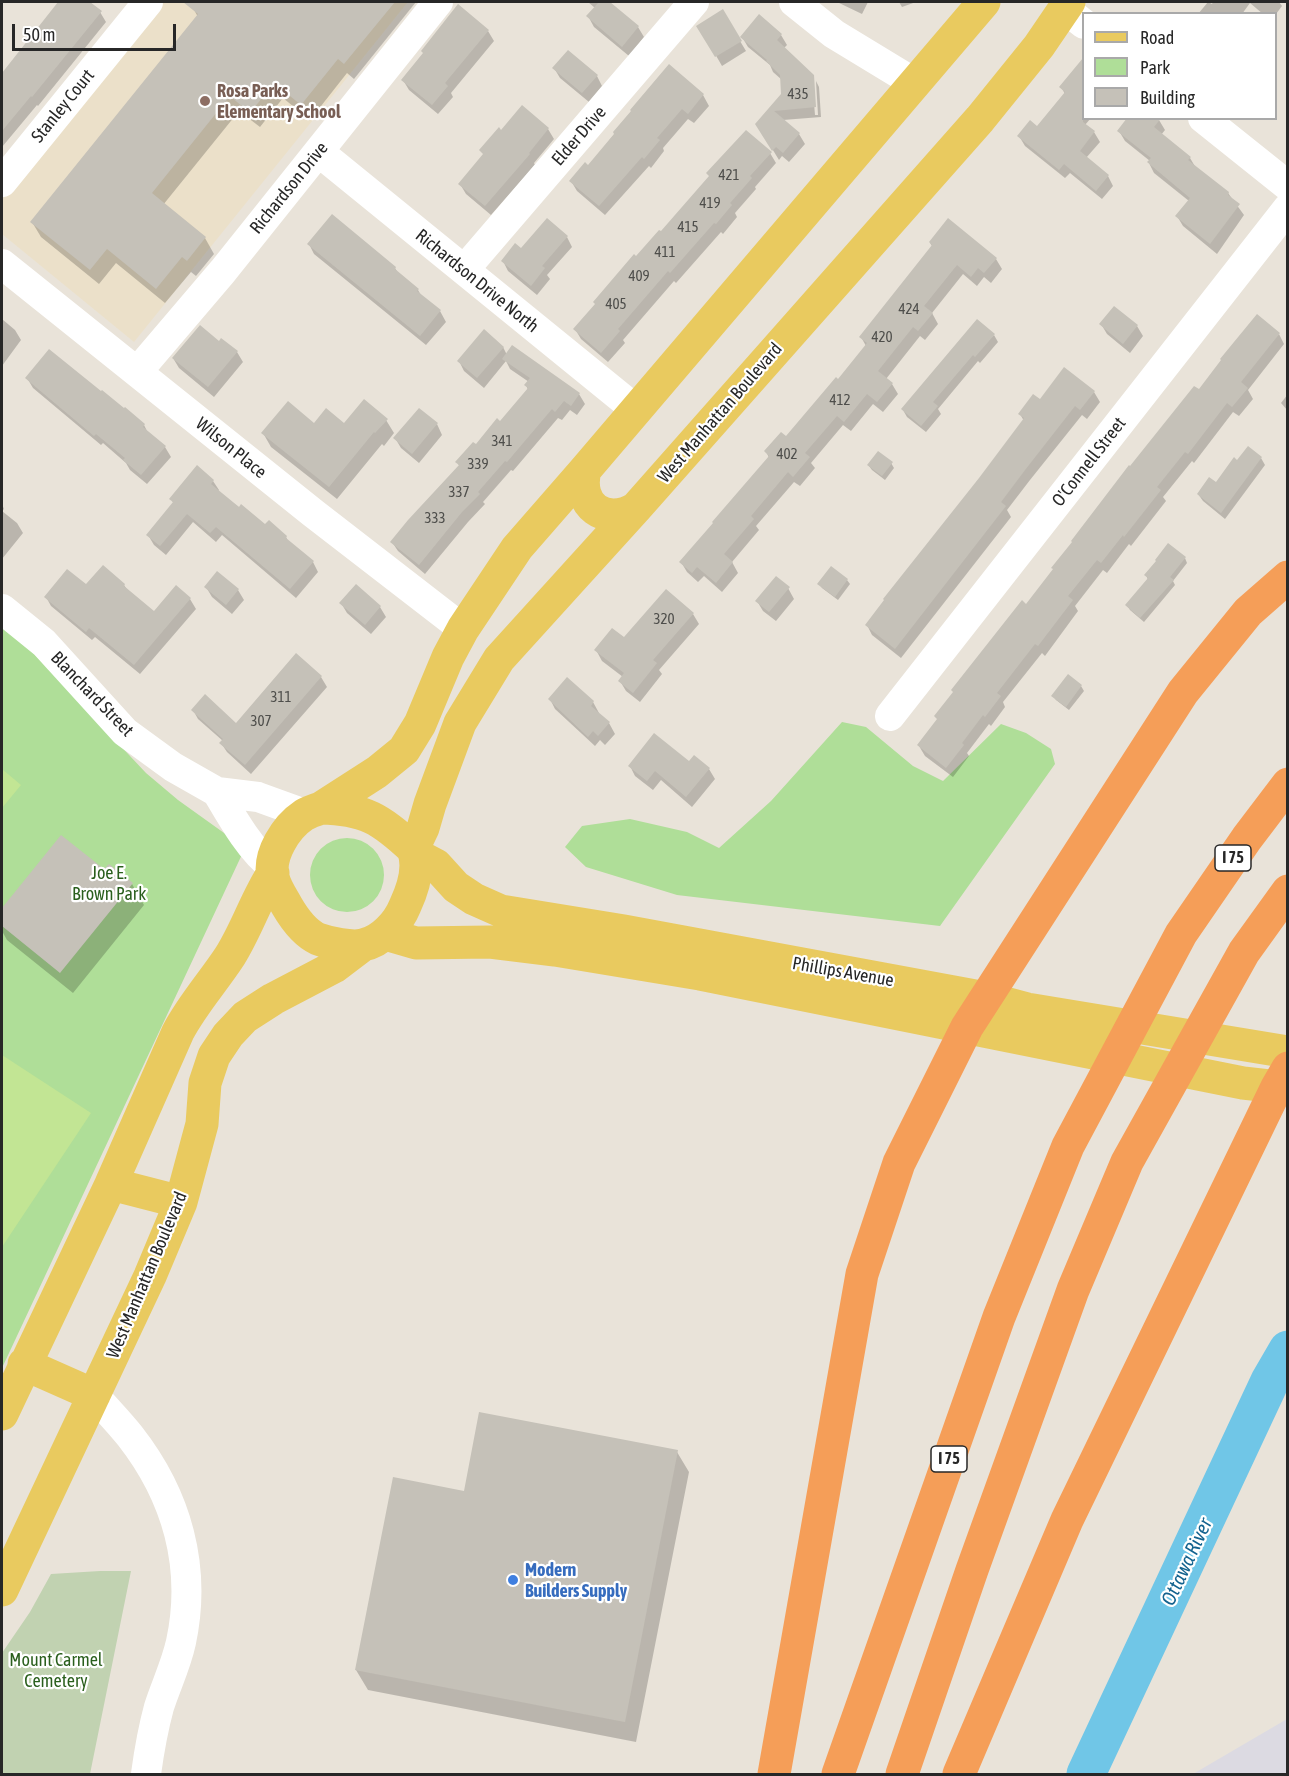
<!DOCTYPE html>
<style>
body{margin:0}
#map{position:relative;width:1289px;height:1776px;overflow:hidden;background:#e9e3d9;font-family:"Asap Condensed",sans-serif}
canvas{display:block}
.frame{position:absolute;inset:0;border:3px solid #272727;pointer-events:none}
.legend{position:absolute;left:1082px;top:12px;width:195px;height:108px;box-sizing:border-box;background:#fff;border:2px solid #a9a9a9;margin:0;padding:8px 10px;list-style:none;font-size:18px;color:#272727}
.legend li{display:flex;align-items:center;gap:12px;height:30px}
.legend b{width:30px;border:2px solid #a9a9a9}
.scale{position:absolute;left:12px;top:24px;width:164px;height:27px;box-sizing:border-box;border:3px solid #272727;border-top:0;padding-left:8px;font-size:18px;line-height:21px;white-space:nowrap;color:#272727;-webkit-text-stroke:4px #fff;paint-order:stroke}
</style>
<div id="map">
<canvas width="1289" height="1776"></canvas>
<div class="frame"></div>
<ul class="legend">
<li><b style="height:8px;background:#e9ca5f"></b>Road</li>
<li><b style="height:16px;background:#afde98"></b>Park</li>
<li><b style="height:16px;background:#c5c1b8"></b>Building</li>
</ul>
<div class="scale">50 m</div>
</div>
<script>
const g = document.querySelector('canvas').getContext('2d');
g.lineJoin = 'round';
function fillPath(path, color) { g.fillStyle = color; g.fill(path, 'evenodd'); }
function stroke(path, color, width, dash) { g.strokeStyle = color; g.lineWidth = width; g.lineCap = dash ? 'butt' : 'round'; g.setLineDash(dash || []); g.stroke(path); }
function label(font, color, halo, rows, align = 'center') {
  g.font = font + ' "Asap Condensed",sans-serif'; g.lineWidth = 4.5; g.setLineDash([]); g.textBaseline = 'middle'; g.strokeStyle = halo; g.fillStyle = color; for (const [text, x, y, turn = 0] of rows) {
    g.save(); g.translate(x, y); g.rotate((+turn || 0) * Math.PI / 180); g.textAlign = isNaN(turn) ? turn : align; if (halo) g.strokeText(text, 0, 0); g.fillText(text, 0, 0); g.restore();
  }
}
const industrial = new Path2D(`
 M1287,1719v55h-94z`);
const education = new Path2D(`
 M162,2h246l-274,340 -132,-108v-34z`);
const green = new Path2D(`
 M2,625l19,15 125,133 32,27 67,48 -243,520z
 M842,722l24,5 47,39 30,15 58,-57 25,9 25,16 4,15 -115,162 -263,-31 -91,-28 -21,-20 17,-21 48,-7 57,13 32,16 52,-47z
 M310 875a37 37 0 1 1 74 0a37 37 0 1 1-74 0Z`);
const cemetery = new Path2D(`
 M100,1571h31l-41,203h-88v-121l28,-41 21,-38z`);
const pitch = new Path2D(`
 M2,769l19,16 -19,23z
 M2,1055l89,58 -89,134z`);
const shadow = new Path2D(`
 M62,2h26l12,10 6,10 -68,84 -1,-1 -35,42v-72l53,-68 1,1z
 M198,2h218l-62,77 -7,-6 -37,47 -27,-22 -23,29 -21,-16 -76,94 42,33 9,16 -18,22 -5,-4 -26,31 -49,-40 -17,21 -58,-47 -9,-15 166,-205 -5,-9z
 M588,2h19l31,25 6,10 -15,19 -35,-29 -6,-11 7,-8z
 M837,2h31l-6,12z
 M899,2h17l-14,5z
 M1208,2l4,2 1,-2h66l3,4 -6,8h-13l-13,-11 -8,11h-44z
 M722,11l24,40 -24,15 -23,-40z
 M488,31l6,10 -43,52 2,4 -15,17 -29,-24 -6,-10z
 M781,35l6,10 -3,3 28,31 3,36h3l-2,-34 3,6 2,30 -38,3 16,14 6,10 -16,18 -7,-6 -3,4 -22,-36 26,-29 -1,-15 -9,-8 -3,-7 -22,-18 -6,-10z
 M669,66l34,29 6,11 -15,17 -6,-4 -25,29 1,3 -13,17 -2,-2 -44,49 -28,-24 -6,-10 17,-14z
 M1078,67l6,5v46h7l-6,7 9,7 6,10 -14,16 22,18 5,10 -11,13 -32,-26 -5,5 -40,-32 -6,-10 18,-8 28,-34 -4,-7z
 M554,68l43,8 5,10 -13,16 -29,-24z
 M1159,120l6,10 -4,5 29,23 6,10 32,25 16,22 -27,39 -34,-28 -6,-10 12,-15 -35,-28 -5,-10 1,-2 -25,-20 -6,-10z
 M548,129l6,10 -20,24 1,2 -44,50 -25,-21 -6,-10 42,-52z
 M770,153l6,10 -21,24 1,2 -21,24 2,4 -14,17 -2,-2 -45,51 -2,-2 -51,59 2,3 -17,19 -27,-23 -6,-10 62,-71 24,-25z
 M567,237l5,10 -25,28 3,4 -13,16 -29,-24 -5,-10 18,-11z
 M930,243l66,16 6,10 -11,14 -7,-6 -7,9 -14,-12 -31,39 6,11 -13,16 -5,-4 -34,43 6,5 6,10 -15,18 -10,-8 -22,27 -8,-6 -32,38 4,5 -15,18 -6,-4 -38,44 3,4 -27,32 6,11 -16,19 -18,-16 -6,6 -11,-10 -6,-10 88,-104 -3,-7 20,-12 52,-58 28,-35 -5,-9 71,-91z
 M309,244l86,24 3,5 20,17 4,7 18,14 6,11 -20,23 -112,-91z
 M2,319l13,11 6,10 -19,26z
 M1101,324l36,2 6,10 -13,17 -23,-19z
 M1279,334l5,10 -36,46 5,9 -14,17 -6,-4 -39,51 -2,-2 -29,36 3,4 -35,45 -2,-2 -22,29 -4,-3 -28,36 3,5 -33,45 -3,-3 -39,49 2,5 -14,19 -2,-2 -22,29 2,3 -16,21 -28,-21 -6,-10 107,-140 173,-215z
 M994,335l4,7 -18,21 -2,-2 -40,48 3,5 -15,18 -19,-15 -4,-7z
 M219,343l18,9 6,10 -29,35 -35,-29 -6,-10z
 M503,347l4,8 72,39 6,10 -8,11 -7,-5 -8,10 -4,-2 -45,53 -2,-1 -28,32 2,2 -17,18 -43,52 -27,-23 -6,-9 68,-75 -3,-5 44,-39 27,-33 -2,-5 3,-3 -19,-13 -4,-8 -22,27 -20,-17 -5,-10z
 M27,378l117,47 4,8 17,14 6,10 -24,27 -17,-14 -4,-7 -23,-20 -2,2 -68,-57z
 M1094,392l6,10 -13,17 -5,-4 -52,65 -23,30 4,7 -110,141 -29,-23 -5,-10 157,-204 -4,-7 20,-13z
 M1288,394v17l-7,-8z
 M386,420l8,13 -10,13 -2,-2 -45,55 -66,-52 -8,-14 51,-8h30z
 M437,424l5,11 -23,28 -18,-15 -6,-10z
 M1261,458l4,7 -40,54 -22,-18 -5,-7z
 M891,463l3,5 -9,12 -13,-10 -3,-4z
 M213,481l6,9 -1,2 47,34 21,11 3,6 24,19 5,10 -22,26 -74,-63 -6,7 -23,-20 -27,33 -12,-10 -6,-10 26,-31 -3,-5z
 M2,504l2,5 -2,2 15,12 6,10 -21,26z
 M1185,558l2,5 -14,18 2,4 -31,37 -14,-12 -3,-5 21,-25 -2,-5z
 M847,580l3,4 -12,16 -16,-12 -3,-4z
 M124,585l4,6 26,22 23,-25 13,11 6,10 -56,65 -45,-37 -3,3 -41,-34 -5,-9 40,-10z
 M206,587l32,3 6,10 -12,14 -20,-17z
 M788,588l6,11 -18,22 -13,-10 -6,-10z
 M341,603l39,4 6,10 -15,17 -24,-21z
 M693,614l6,10 -40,46 3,4 -22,28 -14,-11 -6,-10 3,-4 -21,-16 -6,-11z
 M296,655l25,22 6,10 -76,87 -24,-22 -6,-9 2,-2 -25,-22 -5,-9 44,15z
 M1081,686l3,5 -15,19 -13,-10 -3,-4z
 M550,699l43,3 6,11 -1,1 11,9 6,11 -10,11 -5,-5 -5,6 -40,-37z
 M695,757l14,12 6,10 -23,28 -31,-27 -8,10 -18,-14 -5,-10 59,-3z
 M61,837l44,35 27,12 12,21 -71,88 -66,-53 -5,-9v-21z
 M677,1452l12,20 -53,270 -268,-52 -12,-20 109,-178z`);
const river = new Path2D(`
 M1086,1774l184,-393 18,-31`);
const building = new Path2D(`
 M58,2h32l12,9 -70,86 -1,-1 -29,35v-58z
 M183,2h212l-51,62 -6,-5 -37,46 -27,-22 -24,30 -20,-17 -78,97 54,44 -19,24 -5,-4 -26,32 -49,-40 -17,21 -60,-48 168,-208z
 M599,2h11l29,24 -17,21 -36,-31z
 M458,4l31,26 -44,53 3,3 -16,19 -31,-25 22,-27 -2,-2z
 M723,9l19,32 -27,16 -19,-31z
 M759,14l23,20 -5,6 37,35 2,32 -42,4 26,22 -17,20 -7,-6 -4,4 -17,-27 26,-30 -1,-19 -14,-14 1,-1 -27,-23z
 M568,50l30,25 -16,18 -30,-25z
 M1083,58v64l12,9 -15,20 29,24 -13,16 -32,-27 -5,6 -42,-34 13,-16 7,6 28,-34 -6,-5z
 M669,64l35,30 -16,20 -6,-5 -25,29 3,2 -16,19 -2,-2 -43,49 -30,-25 16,-19 3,3 26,-31 -1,-2 18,-21 -1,-1z
 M522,105l27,23 -20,25 1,1 -45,52 -27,-22 25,-30 -4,-4 20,-23 2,3z
 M1127,118h34l-7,9 37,30 -3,3 41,32 -1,3 12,9 -30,40 -35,-28 15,-18 -43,-36 4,-4 -34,-27z
 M746,130l26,22 -22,24 2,2 -22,25 2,2 -16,19 -2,-1 -44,50 -2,-2 -50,58 2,2 -19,22 -28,-24 22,-25 -2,-2 41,-48 2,2 23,-26 2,1 48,-55 -3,-3z
 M332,214l64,53 -1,2 24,20 -2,2 24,19 -21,26 -113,-92z
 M547,218l21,18 -26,30 3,2 -14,18 -30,-25 14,-18 6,5z
 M948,218l49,40 -13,15 -6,-5 -7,9 -14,-12 -33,41 9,7 -15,18 -5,-4 -35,44 15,12 -16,19 -10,-8 -23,28 -7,-6 -32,37 5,4 -17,20 -5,-5 -37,44 3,3 -30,35 9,8 -17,21 -19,-16 -5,6 -13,-11 34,-39 -1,-1 57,-66 -5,-5 17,-19 5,4 50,-59 2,2 29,-36 -8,-6 73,-92 -3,-3z
 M1114,306l24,19 -15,19 -24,-20z
 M1257,314l23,19 -39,49 7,6 -16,19 -5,-4 -39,51 -3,-2 -28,35 4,3 -37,47 -1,-2 -22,28 -4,-3 -29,36 5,4 -35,46 -3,-2 -38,49 4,3 -16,21 -2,-2 -21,28 2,2 -18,23 -29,-23 20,-26 -3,-3 19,-24 -2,-2 71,-90 4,4 27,-35 -2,-1 21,-26 -1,-1 58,-76 1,1 64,-80 5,3 22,-29 -1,-1z
 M977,319l18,15 -20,23 -2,-2 -40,47 5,4 -17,20 -20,-17z
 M200,325l19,16 2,-3 17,13 -30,36 -36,-29z
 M484,329l20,18 -27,31 -20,-17z
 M512,345l68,48 -9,13 -7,-5 -9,11 -3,-3 -45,53 -2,-1 -27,31 2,2 -18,18 -43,53 -29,-23 18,-22 51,-55 -4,-3 18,-20 3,2 21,-26 3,3 28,-33 -4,-3 6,-7 -28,-19z
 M49,349l52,42 1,-1 22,18 1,-1 20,17 -2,3 23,19 -25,29 -18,-15 2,-2 -29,-24 -2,2 -69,-58z
 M1064,367l31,24 -15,19 -5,-4 -50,64 -24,32 5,4 -111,143 -30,-24 19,-25 -1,-1 96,-121 45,-60 -6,-4 15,-20 7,5z
 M364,399l24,20 -13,14 -1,-1 -45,55 -68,-54 27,-32 26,22 12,-15 18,15z
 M419,408l19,15 -26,31 -19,-16z
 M1248,446l14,11 -41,56 -24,-19 12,-17 7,5 18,-25 3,3z
 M878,451l15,11 -11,14 -15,-11z
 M197,465l17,15 -3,4 28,23 2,-3 24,20 4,-4 18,16 -1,2 28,23 -24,28 -74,-62 -6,6 -23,-19 -27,32 -14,-11 27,-33 -4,-3z
 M1168,543l18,14 -16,20 4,3 -34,38 -15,-13 23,-27 -4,-3 12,-14 -1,-1z
 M103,565l22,19 -1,2 30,25 22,-26 15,13 -57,67 -45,-37 -3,4 -42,-35 23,-28 19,15z
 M831,566l17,13 -13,18 -18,-13z
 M217,571l22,18 -13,16 -22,-18z
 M776,576l14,11 -21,25 -14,-11z
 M356,584l25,22 -16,19 -26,-22z
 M666,589l28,24 -41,47 4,3 -24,30 -15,-12 6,-8 -30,-23 18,-22 12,9z
 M296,653l26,23 -77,89 -26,-22 4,-4 -32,-29 14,-16 31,29z
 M1068,674l14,11 -16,22 -15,-11z
 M567,677l27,24 -3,5 19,16 -12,14 -5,-5 -5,6 -40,-38z
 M654,733l35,28 5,-6 16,13 -24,29 -31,-26 -8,10 -19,-15z
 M61,835l43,34 5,-5 24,19 -73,90 -58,-47v-18z
 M479,1412l199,38 -53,272 -270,-52 38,-193 71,14z`);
const minor = new Path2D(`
 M794,2l40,32 79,48
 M1065,9l19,15
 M1203,118l85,68
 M319,152l316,257
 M2,182l146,-180
 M2,264l311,249 150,116
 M464,270l230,-268
 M137,372l86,-101 215,-269
 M2,609l42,34 81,89 48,35 44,25 41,5 47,17
 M890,716l398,-508
 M217,792c13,22 34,60 55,74
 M94,1395c12,14 25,27 36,41 47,60 67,131 51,206 -5,23 -15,43 -22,65 -6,22 -10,45 -13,67`);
const major = new Path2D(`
 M585,470c-9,35 20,57 51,38
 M321,808l56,-36 27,-22 16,-26 28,-67 15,-28 54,-81 68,-78 399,-468
 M321,808c44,1 60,11 92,41 7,18 0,40 -8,57 -7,17 -23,35 -42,39 -11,3 -34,-2 -45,-6 -13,-6 -24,-21 -31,-33 -5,-9 -12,-19 -14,-29 -5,-22 13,-50 31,-62 5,-3 11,-5 17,-7z
 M413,849l10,-21 7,-24 30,-81 39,-64 137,-151 344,-389 59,-73 30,-44
 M415,854l21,11 20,22 18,12 27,12 123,20 362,67 41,11 261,43
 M385,934l31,9 74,-1 65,8 145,24 543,109 45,5
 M111,1184l70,18
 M24,1364l70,31
 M2,1414l109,-230 67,-152c14,-27 35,-50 52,-76 17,-27 26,-57 43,-83
 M2,1590l148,-314 31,-74 21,-78 3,-41 9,-27 14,-21 17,-18 28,-18 61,-32 29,-22`);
const highway = new Path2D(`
 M774,1774l88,-500 37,-111 68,-136 216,-335 65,-80 40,-35
 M838,1774l161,-457 69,-171 113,-212 66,-96 41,-54
 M902,1774l70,-204 101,-280 54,-128 117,-210 44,-61
 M959,1774l108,-254 210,-433 11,-19`);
const markers = [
 [205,101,6,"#8d6e63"],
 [513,1580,6,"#3f7fe0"]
];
const numberNames = [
 ["435",798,94],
 ["421",729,175],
 ["419",710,203],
 ["415",688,227],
 ["411",665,252],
 ["409",639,276],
 ["405",616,304],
 ["424",909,309],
 ["420",882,337],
 ["412",840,400],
 ["341",502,441],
 ["402",787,454],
 ["339",478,464],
 ["337",459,492],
 ["333",435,518],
 ["320",664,619],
 ["311",281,697],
 ["307",261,721]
];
const shields = [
 [1233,858,36],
 [949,1459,36]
];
const shieldNames = [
 ["I 75",1233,858],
 ["I 75",949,1459]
];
const educationNames = [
 ["Rosa Parks",217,91],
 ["Elementary School",217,112]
];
const streetNames = [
 ["Stanley Court",63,106,-51],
 ["Elder Drive",579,136,-49],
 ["Richardson Drive",289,188,-51],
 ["Richardson Drive North",477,281,39],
 ["West Manhattan Boulevard",720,413,-49],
 ["Wilson Place",231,448,39],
 ["O'Connell Street",1089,462,-52],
 ["Blanchard Street",92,694,46],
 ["Phillips Avenue",843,972,10],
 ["West Manhattan Boulevard",147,1275,-67]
];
const parkNames = [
 ["Joe E.",109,873],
 ["Brown Park",109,894],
 ["Mount Carmel",56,1660],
 ["Cemetery",56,1681]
];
const shopNames = [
 ["Modern",525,1570],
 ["Builders Supply",525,1591]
];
const waterNames = [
 ["Ottawa River",1187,1562,-65]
];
fillPath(industrial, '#dcdae2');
fillPath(education, '#ebe0c9');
fillPath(green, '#afde98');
fillPath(cemetery, '#c1d2b1');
fillPath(pitch, '#c2e594');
fillPath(shadow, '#0003');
stroke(river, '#70c6e7', 39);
fillPath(building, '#c5c1b8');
stroke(minor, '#fff', 30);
stroke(major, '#e9ca5f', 33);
stroke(highway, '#f59e58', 33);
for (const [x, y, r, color] of markers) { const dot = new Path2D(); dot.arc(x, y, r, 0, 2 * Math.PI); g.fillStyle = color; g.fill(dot); stroke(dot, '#fff', 2); }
label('15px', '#4e4e4b', null, numberNames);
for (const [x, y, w] of shields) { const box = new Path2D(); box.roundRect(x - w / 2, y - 13, w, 26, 4.5); g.fillStyle = '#fff'; g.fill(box); stroke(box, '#272727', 1.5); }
label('bold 16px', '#272727', null, shieldNames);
label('bold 18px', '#785e54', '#fff', educationNames, 'left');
label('18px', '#272727', '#fff', streetNames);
label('18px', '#2a5f1d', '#fff', parkNames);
label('bold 18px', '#366cbe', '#fff', shopNames, 'left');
label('italic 20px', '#14638f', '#fff', waterNames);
</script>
